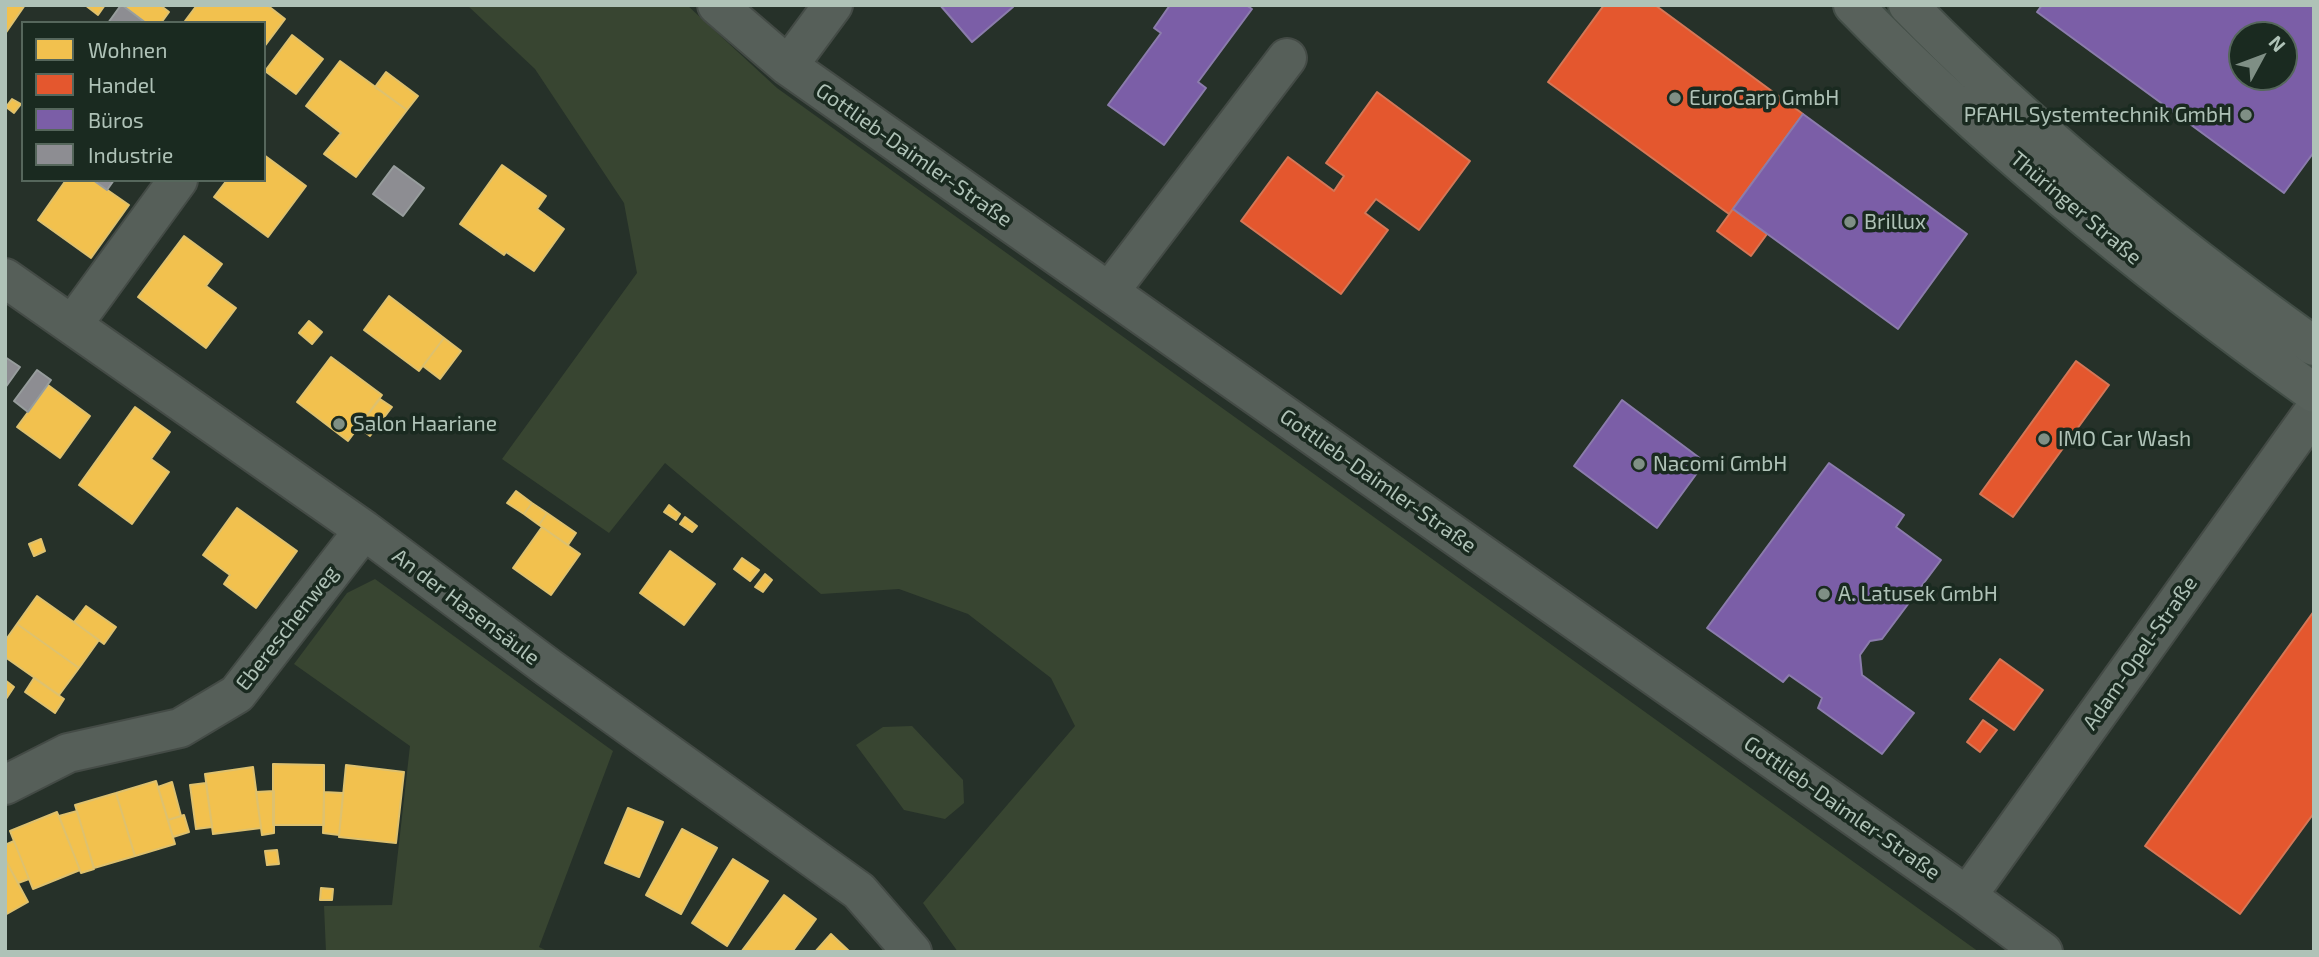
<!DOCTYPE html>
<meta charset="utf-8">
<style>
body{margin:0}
#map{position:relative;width:2319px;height:957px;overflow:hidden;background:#263129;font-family:"Exo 2",sans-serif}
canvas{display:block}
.frame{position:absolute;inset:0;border:7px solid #afc2b7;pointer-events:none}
.legend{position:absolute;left:21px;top:21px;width:245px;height:161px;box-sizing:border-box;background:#1a2a20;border:2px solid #56675c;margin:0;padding:9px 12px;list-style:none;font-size:21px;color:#afc2b7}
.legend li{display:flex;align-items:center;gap:14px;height:35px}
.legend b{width:35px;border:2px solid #56675c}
.north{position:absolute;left:2228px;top:21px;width:70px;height:70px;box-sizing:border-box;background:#1a2a20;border:2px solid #56675c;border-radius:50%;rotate:49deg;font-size:19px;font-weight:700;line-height:28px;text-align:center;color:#afc2b7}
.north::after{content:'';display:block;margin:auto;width:24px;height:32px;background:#7f8f85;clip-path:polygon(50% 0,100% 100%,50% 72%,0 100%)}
</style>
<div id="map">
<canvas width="2319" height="957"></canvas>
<div class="frame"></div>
<ul class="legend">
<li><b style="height:19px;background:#f2c14e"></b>Wohnen</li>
<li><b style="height:19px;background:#e4572e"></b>Handel</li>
<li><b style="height:19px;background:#7b5ea7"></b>Büros</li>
<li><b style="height:19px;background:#8d8d92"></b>Industrie</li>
</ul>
<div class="north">N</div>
</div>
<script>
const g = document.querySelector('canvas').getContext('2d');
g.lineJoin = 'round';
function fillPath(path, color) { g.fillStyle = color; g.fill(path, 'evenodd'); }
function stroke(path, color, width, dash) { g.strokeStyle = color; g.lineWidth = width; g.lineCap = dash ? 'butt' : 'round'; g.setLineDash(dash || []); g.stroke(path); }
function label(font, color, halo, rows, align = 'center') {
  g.font = font + ' "Exo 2",sans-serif'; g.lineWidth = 7; g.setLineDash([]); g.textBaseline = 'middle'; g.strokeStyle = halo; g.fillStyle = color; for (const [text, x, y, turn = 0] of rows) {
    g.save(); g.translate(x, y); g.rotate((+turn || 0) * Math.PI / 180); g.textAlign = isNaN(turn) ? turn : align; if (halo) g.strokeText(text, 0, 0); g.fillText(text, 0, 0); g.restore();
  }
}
const green = new Path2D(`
 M467,5h220l90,83 1202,864h-1021l-35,-49 152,-177 -24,-48 -83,-64 -69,-25 -78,5 -156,-131 -56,70 -107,-74 135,-186 -13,-70 -89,-134z
 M375,579l238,172 -74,196 10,5h-223l-2,-46 68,-1 18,-159 -116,-82 53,-71z
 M912,726l51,54 1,23 -19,16 -41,-9 -48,-65 27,-18z`);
const homes = new Path2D(`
 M5,5h20l-20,29z
 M85,5h20l-7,10z
 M122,5h38l9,7 -8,11h-15z
 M197,5h70l18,14 -21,28v-24h-77l-2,-2z
 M292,35l31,24 -27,35 -31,-23z
 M340,61l67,49 -51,67 -32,-23 17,-21 -35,-27z
 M386,72l32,24 -11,14 -32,-23z
 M12,99l9,5 -7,9 -8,-6z
 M264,155l42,31 -38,51 -54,-40 13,-17h37z
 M502,165l44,31 -9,13 27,20 -30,42 -28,-19 -2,3 -44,-31z
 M66,180h27l36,25 -38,53 -53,-38z
 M184,236l38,28 -16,22 30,22 -30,40 -68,-51z
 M389,296l55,42 -25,33 -55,-41z
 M309,321l13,11 -10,12 -13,-11z
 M444,338l17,13 -21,28 -17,-13z
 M331,357l51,38 -34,46 -51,-39z
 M48,385l42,31 -30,42 -43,-31z
 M380,399l12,8 -22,29 -12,-9z
 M135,407l35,25 -19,27 18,13 -37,52 -53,-39z
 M516,491l16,12 -8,11 -17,-11z
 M532,503l15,10 -8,12 -15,-11z
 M669,505l11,9 -4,6 -12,-8z
 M237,508l60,43 -41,57 -32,-24 6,-9 -27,-20z
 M547,513l29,20 -8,12 -29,-20z
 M685,517l12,9 -5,6 -12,-8z
 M542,527l38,27 -29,41 -38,-27z
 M41,539l4,12 -11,5 -5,-12z
 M670,551l45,33 -31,41 -44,-32z
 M742,558l17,12 -9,11 -16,-12z
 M765,574l7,6 -9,12 -8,-5z
 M37,596l62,44 -20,28 -62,-44z
 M86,606l30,21 -12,17 -30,-22z
 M17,624l62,44 -20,27 -54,-38v-16z
 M34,678l30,21 -9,14 -30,-21z
 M5,680l9,7 -8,12 -1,-1z
 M273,764l51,1v60h-51z
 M346,765l58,7 -8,71 -57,-6z
 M253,767l8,61 -48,6 -8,-60z
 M156,781l19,63 -40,12 -19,-63z
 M172,782l9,34 -13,4 -10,-33z
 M206,783l6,44 -16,2 -6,-44z
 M274,791v42l-12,2 -6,-43z
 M324,792l19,1 -4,42 -16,-2z
 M116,793l19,63 -41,12 -19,-63z
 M628,808l35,14 -24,55 -34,-14z
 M77,811l17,58 -13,4 -22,-57z
 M57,812l23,58 -47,19 -23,-58z
 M184,815l5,17 -16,5 -5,-17z
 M682,829l35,19 -36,66 -35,-19z
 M14,841l15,38 -11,4 -13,-24v-14z
 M277,850l2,14 -12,1 -2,-14z
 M5,859l23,43 -23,13z
 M733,859l35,22 -41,65 -35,-23z
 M321,888l12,1 -1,11h-12z
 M784,895l32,24 -24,33h-51z
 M831,934l19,18h-35z`);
const shops = new Path2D(`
 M1604,5h51l148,109 -74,100 -181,-132z
 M1377,92l93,69 -51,69 -43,-31 -11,14 23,17 -47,64 -100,-73 47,-64 46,34 10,-15 -18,-13z
 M1733,209l34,25 -16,22 -34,-25z
 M2076,361l33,24 -96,132 -33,-23z
 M2314,611v202l-74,101 -95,-68z
 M2000,659l43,31 -29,40 -44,-31z
 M1983,720l14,10 -17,22 -13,-10z`);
const offices = new Path2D(`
 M940,5h72l1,2 -41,35z
 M1170,5h76l6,4 -54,73 8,6 -42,57 -56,-40 53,-72 -7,-5z
 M2042,5h272v147l-30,41 -247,-181zM2242,35h42v42h-42z
 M1803,114l164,120 -69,95 -165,-120z
 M1622,400l83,62 -48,66 -83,-62z
 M1829,463l75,52 -8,12 45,33 -59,79 -12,2 -10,14 2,20 52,38 -32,41 -64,-46 4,-10 -33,-23 -6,7 -76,-54z`);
const industry = new Path2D(`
 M121,5h1l24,18h-38z
 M394,166l30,22 -21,28 -30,-22z
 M93,180h21l-7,10z
 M5,357l15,10 -15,21z
 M37,370l14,10 -23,32 -14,-11z`);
const minor = new Path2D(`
 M717,5l71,61 1179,830 76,56
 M788,66l45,-61
 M5,278l359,252 185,138 310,223 53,61
 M1109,292l178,-234
 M73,324l105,-144
 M5,785l63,-32 112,-25 57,-34 127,-164
 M1967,896l347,-485`);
const major = new Path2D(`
 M1853,5c140,144 298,271 461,388
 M1908,5c124,127 262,238 406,341`);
const markers = [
 [1675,98,7,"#7f8f85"],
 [2246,115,7,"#7f8f85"],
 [1850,222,7,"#7f8f85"],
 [339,424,7,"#7f8f85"],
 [2044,439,7,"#7f8f85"],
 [1639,464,7,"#7f8f85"],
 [1824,594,7,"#7f8f85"]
];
const poiNames = [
 ["EuroCarp GmbH",1689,98],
 ["PFAHL Systemtechnik GmbH",2232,115,"right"],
 ["Brillux",1864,222],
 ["Salon Haariane",353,424],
 ["IMO Car Wash",2058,439],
 ["Nacomi GmbH",1653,464],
 ["A. Latusek GmbH",1838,594]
];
const streetNames = [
 ["Gottlieb-Daimler-Straße",914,155,35],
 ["Thüringer Straße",2076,208,40],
 ["Gottlieb-Daimler-Straße",1378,481,35],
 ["An der Hasensäule",466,607,37],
 ["Ebereschenweg",287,628,-52],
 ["Adam-Opel-Straße",2140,653,-55],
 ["Gottlieb-Daimler-Straße",1842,808,35]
];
fillPath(green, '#384531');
fillPath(homes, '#f2c14e');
stroke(homes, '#dec16e', 2);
fillPath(shops, '#e4572e');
stroke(shops, '#d47757', 2);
fillPath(offices, '#7b5ea7');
stroke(offices, '#8b7cac', 2);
fillPath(industry, '#8d8d92');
stroke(industry, '#979d9d', 2);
stroke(minor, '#444b46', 42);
stroke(major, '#434e47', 42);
stroke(minor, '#565f59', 38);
stroke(major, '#58615b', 38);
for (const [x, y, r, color] of markers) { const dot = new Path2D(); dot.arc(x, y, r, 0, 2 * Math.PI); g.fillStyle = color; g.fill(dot); stroke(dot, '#1a2a20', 2.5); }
label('21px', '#afc2b7', '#1a2a20', poiNames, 'left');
label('21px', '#afc2b7', '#1a2a20', streetNames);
</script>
